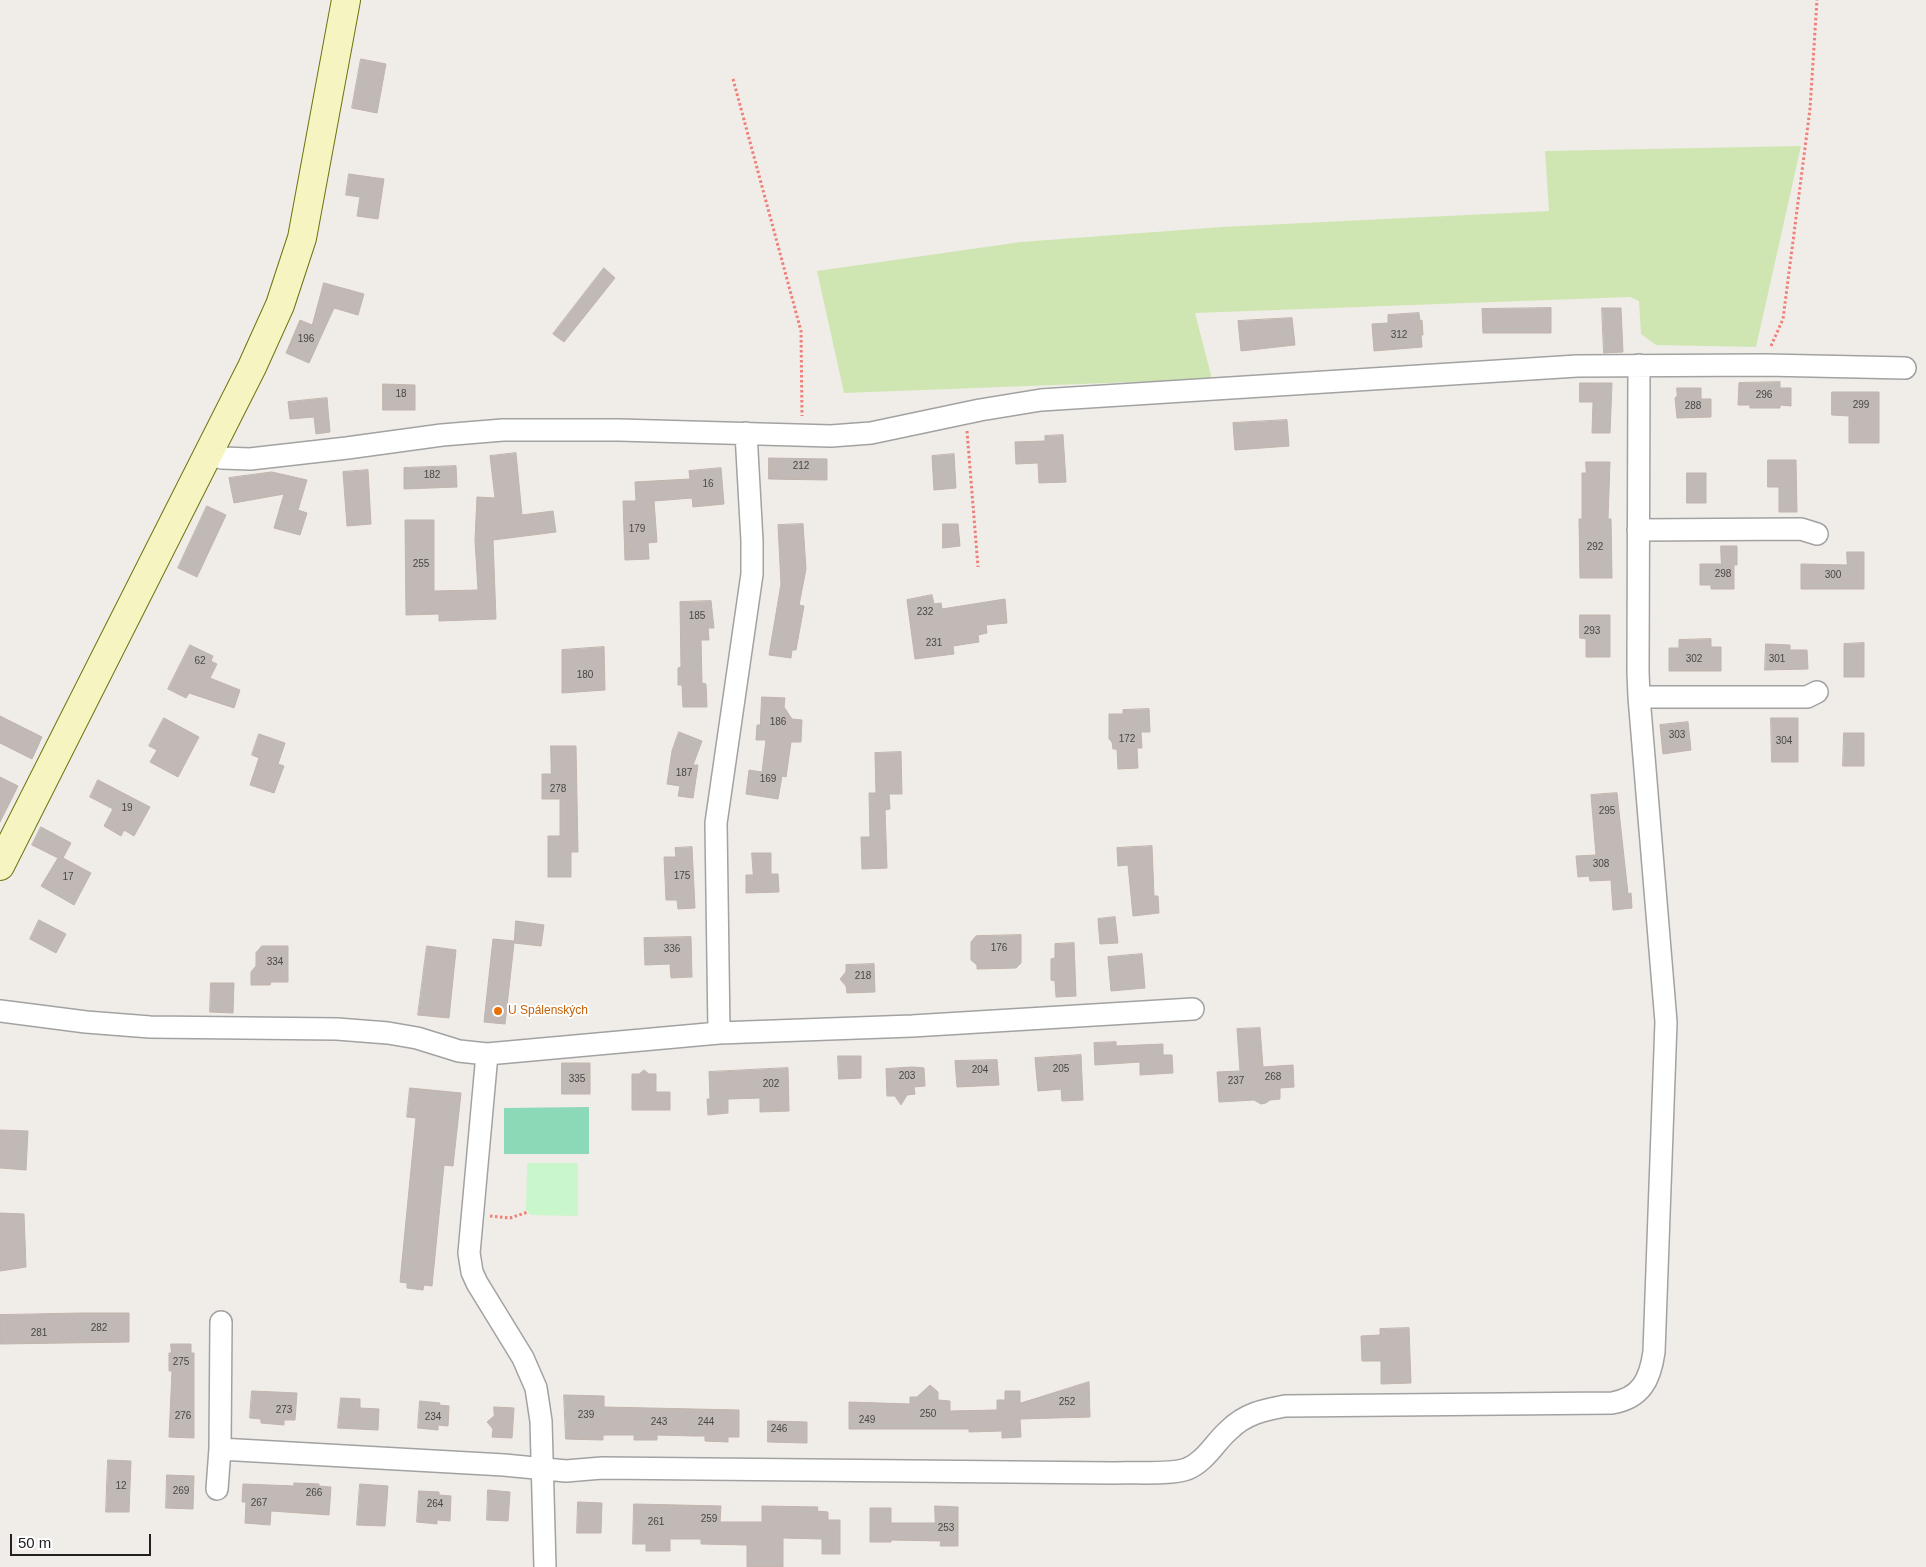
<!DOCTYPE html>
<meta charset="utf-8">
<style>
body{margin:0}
#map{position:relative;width:1926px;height:1567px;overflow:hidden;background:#f0ede8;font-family:Helvetica,sans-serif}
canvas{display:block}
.scale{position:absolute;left:10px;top:1534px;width:141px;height:22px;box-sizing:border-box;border:2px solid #212121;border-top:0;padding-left:6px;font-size:15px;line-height:18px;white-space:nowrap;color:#212121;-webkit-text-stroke:4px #fff;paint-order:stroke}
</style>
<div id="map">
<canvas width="1926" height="1567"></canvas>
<div class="scale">50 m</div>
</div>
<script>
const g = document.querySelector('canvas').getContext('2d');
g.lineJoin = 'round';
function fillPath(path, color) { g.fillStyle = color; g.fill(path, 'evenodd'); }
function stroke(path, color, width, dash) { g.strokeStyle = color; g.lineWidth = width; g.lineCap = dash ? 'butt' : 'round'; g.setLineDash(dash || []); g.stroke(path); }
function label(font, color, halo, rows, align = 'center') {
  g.font = font + ' Helvetica,sans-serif'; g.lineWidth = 4; g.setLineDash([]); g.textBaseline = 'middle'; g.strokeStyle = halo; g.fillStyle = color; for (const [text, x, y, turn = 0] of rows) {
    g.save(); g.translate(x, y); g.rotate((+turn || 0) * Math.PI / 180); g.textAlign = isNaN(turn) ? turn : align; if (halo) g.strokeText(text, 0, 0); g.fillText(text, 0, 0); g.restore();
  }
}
const grass = new Path2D(`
 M1801,146l-45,201 -100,-2 -15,-11 -2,-33 -9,-4 -435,16 17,66 -368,14 -27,-122 204,-29 201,-15 327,-16 -4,-60z`);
const park = new Path2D(`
 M527,1163h51v53l-47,-1 -5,-5z`);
const pitch = new Path2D(`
 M589,1107v47h-85v-46z`);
const building = new Path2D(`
 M361,59l25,5 -9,49 -25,-5z
 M349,174l35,5 -6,40 -21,-3 3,-19 -14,-2z
 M604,268l11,10 -51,64 -11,-8z
 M324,283l40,11 -6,21 -24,-7 -25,55 -23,-10 14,-33 12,5z
 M1551,308v25h-68l-1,-24z
 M1602,308h19l2,44 -19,1z
 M1419,313l1,8 2,-1 1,15h-2l1,12 -48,4 -2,-27 16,-1v-8z
 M1292,318l3,27 -54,6 -3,-30z
 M1780,382v6h11v18l-11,-1v3h-30v-3h-12l1,-22z
 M1580,383h32l-2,50h-18l1,-31h-13z
 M383,384l32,1v25h-32z
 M1677,388h24v11h10v18l-34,1 -2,-20 2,-2z
 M1832,392h47v51h-30v-27l-17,-1z
 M327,398l3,34 -14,2 -2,-17 -24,2 -2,-17z
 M1287,420l2,26 -54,4 -2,-27z
 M1063,435l3,47 -27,1 -1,-20 -22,1 -1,-22 30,-1v-5z
 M516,453l6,62 31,-4 3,21 -63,8 3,79 -57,2v-7l-33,1 -1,-95h29v71l44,-1 -3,-50 2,-43 18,1 -5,-42z
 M954,454l2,34 -22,2 -2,-34z
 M769,458l58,1v21l-58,-1z
 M1768,460h28l1,52h-18v-25h-11z
 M1586,462h24l-2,57h3l1,59h-32l-1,-59h3v-46h4z
 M456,466l1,21 -53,2v-21z
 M721,468l3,36 -31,3 -1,-9 -38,3 3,41 -9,1 1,16 -24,1 -2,-59h13l-1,-19 55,-3 -1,-8z
 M368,470l3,54 -24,2 -4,-54z
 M272,472l35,8 -9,30 9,3 -7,22 -26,-7 10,-34 -50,9 -5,-25z
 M1687,473h19v30h-19z
 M207,506l19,9 -29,62 -19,-9z
 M803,524l3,45 -7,36 5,1 -8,44h-4l-1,8 -22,-3 12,-71 -3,-59z
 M943,524h15l2,22 -17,2z
 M1721,546h16v19h-3v24h-23v-4h-11v-21h21z
 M1847,552h17v37h-63v-25l46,1z
 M932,595l2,9 7,-1 1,6 63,-10 2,24 -21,2 1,8 -9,2 1,7 -26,4 1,8 -39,5 -8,-59z
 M711,601l3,27h-6l1,12h-8l1,43 4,1 1,23h-24l-1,-22h-4v-17l3,-1 -1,-65z
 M1580,615h30v42h-24v-18l-6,-1z
 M1711,639v8h10v24h-52v-23h10v-8z
 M1864,643v34h-20v-33z
 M1766,644l24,1v5h17l1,19 -43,1z
 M190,645l23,11 -2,5 6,3 -7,14 30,12 -6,18 -45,-15 -3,5 -18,-9z
 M604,647l1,43 -43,3v-43z
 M762,697l23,1 -1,9 8,12 10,1 -1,22h-10l-5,35 -4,-1 -4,23 -32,-5 3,-24 13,2 4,-32h-10l1,-15h3z
 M1149,709l1,23h-9l1,16h-5l1,20 -20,1 -1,-20h-4l-1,-7 -3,-3v-25h14v-4z
 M0,716l42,21 -10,22 -32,-16z
 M164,718l35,19 -21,40 -28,-15 7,-12 -8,-4z
 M1771,718h27v44h-26z
 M1688,722l3,28 -28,4 -3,-29z
 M679,732l23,9 -9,24h5l-5,33 -15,-2 2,-10 -13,-2 5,-33z
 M1844,733h20v33h-21z
 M259,734l26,9 -7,21 6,2 -10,27 -24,-8 9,-27 -7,-3z
 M551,746h25l2,106h-7v25h-23v-41h12v-37h-18v-25h9z
 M901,752l1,42h-13l1,15 -5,1 2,58 -25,1 -1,-32h9l-1,-44h7l-1,-40z
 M0,777l18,9 -18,36z
 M98,780l52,27 -16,29 -10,-6 -3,6 -17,-10 9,-17 -23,-12z
 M1617,793l11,101 3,-1 1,15 -19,2 -2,-30 -21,1 -1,-5 -11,1 -2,-21 20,-1 -5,-60z
 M41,827l30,16 -8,15 28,15 -17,32 -33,-19 17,-28 -26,-13z
 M1152,846l2,50h4l1,17 -26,3 -5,-51 -10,1 -1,-18z
 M692,847l3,61 -17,1 -1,-9h-11l-2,-43h12l-1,-9z
 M752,853h19v21h7l1,18 -33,1v-18h7z
 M1115,917l3,26 -18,1 -2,-25z
 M39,920l27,14 -10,19 -26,-14z
 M516,921l28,4 -3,21 -27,-3 -9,81 -21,-2 9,-83 21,2z
 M1021,935v28l-5,5 -39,1v-4l-6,-5v-18l5,-6z
 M691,937l1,40 -21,1 -1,-14 -25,1 -1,-27z
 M1074,943l2,53 -20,1 -1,-16 -4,-1v-21l4,-1v-14z
 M262,946h26v36h-17l-1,3h-19v-13l5,-6v-13z
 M427,946l29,4 -7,68 -31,-3z
 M1142,954l3,34 -34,3 -3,-34z
 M874,964l1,28 -28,1 -1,-7 -6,-7 6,-7v-7z
 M211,983h23l-1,30 -23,-1z
 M1260,1028l3,39 30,-2 1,22 -14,1v11l-10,1 -4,3 -5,1 -7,-4 -35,2 -2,-30 23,-1 -3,-42z
 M1116,1042v4l47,-2v11h9l1,18 -33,2v-13l-45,3 -1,-22z
 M1081,1055l2,45 -21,1 -1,-12 -23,2 -3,-33z
 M838,1056h23v22l-22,1z
 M997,1060l2,25 -42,2 -2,-26z
 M562,1063h28v31h-28z
 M913,1067l11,1 1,18 -11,1 1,7 -8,1 -6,10 -6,-9h-8l-1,-27z
 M788,1068l1,43 -29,1v-14l-32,1v14l-20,2 -1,-16h3l-1,-27z
 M644,1070l5,4h7v18h14v18h-38v-36h7z
 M410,1088l51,5 -8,73 -9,-1 -12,121 -8,-1 -1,5 -16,-2v-5l-7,-1 16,-164 -9,-1z
 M0,1130l28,1 -2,39 -26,-2z
 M0,1213l24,1 2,53 -26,4z
 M82,1313h47v29l-129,2v-29z
 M1409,1328l2,55 -30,1v-23h-19l-1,-25 19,-1v-6z
 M171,1344h20v9h3v85l-25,-1 3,-66h-3v-18h2z
 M1089,1382l1,35 -70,2 1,18 -19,1v-7l-33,1v-3h-120v-27l61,2v-7h7l13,-12 8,7v8l12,1v10l47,-1v-10h8v-9h15v12z
 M252,1391l45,2 -2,27h-11v5l-23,-2v-4l-11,-1z
 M564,1395l40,1v11l135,3v27h-11v5l-23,-1v-5h-11l-37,-1v5h-23v-5h-31v5l-37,-1z
 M341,1398l19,1v9l19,1 -1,21 -40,-2z
 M420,1401l20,2 -1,2 10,1 -1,20 -10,-1v5l-20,-2z
 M494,1407l20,1 -2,30 -20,-1 1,-8 -6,-7 7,-6z
 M768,1421l39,1v21l-39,-1z
 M108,1460l23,1 -2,51h-23z
 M167,1475l27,1 -1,33 -27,-1z
 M294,1483l25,1v2l12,1 -2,28 -58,-4 -1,14 -25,-2 1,-21h-4l1,-18 51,2z
 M360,1484l28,2 -3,40 -28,-1z
 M488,1490l22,2 -2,29 -21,-1z
 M419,1491l20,1v3l12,1 -1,25 -13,-1v4l-20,-2z
 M578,1502l24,1 -1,30h-24z
 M634,1504l87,2 -1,16h42v-16l56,1 -1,4 11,1v8h12v34h-18v-15l-39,-1v29h-36v-22l-46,-1v-5h-31v12h-24v-7h-13z
 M935,1506l23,1v39h-18l1,-5 -50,-1v2h-21v-34h21v15h44z`);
const path = new Path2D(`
 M733,79l68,252 1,85
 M1771,346l12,-27 27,-210 7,-109
 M967,431l11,136
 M490,1216l20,2 18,-6`);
const street = new Path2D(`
 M1639,365l-1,307 1,25h168l10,-5
 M207,454l15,4 28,1 97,-11 95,-13 61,-5h116l212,6 40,-3 109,-23 61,-10 536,-34 189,-1 139,3
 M1638,530l163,-1 16,5
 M0,1011l86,11 64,5 187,2 51,4 29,5 42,13 28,3
 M719,1033l-3,-210 36,-249v-33l-6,-108
 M221,1322l-1,127 284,16 62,6 36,-3 511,5c20,-1 57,2 74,-4 18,-7 28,-27 42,-39 16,-16 34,-20 56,-24l327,-3c29,-5 38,-23 42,-51l12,-330 -27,-325
 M217,1489l3,-40
 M545,1567l-4,-146 -5,-33 -13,-30 -46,-75 -5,-11 -3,-19 18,-199 232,-21 193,-7 281,-17`);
const secondary = new Path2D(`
 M0,866l252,-499 28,-62 22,-67 44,-238`);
const markers = [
 [498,1011,5,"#e8710a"]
];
const numberNames = [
 ["312",1399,335],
 ["196",306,339],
 ["18",401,394],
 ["296",1764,395],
 ["299",1861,405],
 ["288",1693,406],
 ["212",801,466],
 ["182",432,475],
 ["16",708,484],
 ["179",637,529],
 ["292",1595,547],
 ["255",421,564],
 ["298",1723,574],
 ["300",1833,575],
 ["232",925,612],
 ["185",697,616],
 ["293",1592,631],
 ["231",934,643],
 ["302",1694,659],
 ["301",1777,659],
 ["62",200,661],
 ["180",585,675],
 ["186",778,722],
 ["303",1677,735],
 ["172",1127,739],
 ["304",1784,741],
 ["187",684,773],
 ["169",768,779],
 ["278",558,789],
 ["19",127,808],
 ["295",1607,811],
 ["308",1601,864],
 ["175",682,876],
 ["17",68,877],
 ["176",999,948],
 ["336",672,949],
 ["334",275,962],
 ["218",863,976],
 ["205",1061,1069],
 ["204",980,1070],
 ["203",907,1076],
 ["268",1273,1077],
 ["335",577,1079],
 ["237",1236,1081],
 ["202",771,1084],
 ["282",99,1328],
 ["281",39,1333],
 ["275",181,1362],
 ["252",1067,1402],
 ["273",284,1410],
 ["250",928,1414],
 ["239",586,1415],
 ["276",183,1416],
 ["234",433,1417],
 ["249",867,1420],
 ["243",659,1422],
 ["244",706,1422],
 ["246",779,1429],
 ["12",121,1486],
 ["269",181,1491],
 ["266",314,1493],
 ["267",259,1503],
 ["264",435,1504],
 ["259",709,1519],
 ["261",656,1522],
 ["253",946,1528]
];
const foodNames = [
 ["U Spálenských",508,1011]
];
fillPath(grass, '#cfe6b2');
fillPath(park, '#c9f6ca');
fillPath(pitch, '#8cd9b7');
fillPath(building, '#c1b9b5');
stroke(building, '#c1b4ab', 1);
stroke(street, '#a2a2a2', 24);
stroke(secondary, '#6d730d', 30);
stroke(path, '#f07f79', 3, [2.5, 2.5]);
stroke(street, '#fff', 21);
stroke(secondary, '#f6f5c1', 28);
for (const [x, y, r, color] of markers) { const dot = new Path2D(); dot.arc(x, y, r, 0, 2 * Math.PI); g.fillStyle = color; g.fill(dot); stroke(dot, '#fff', 2); }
label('10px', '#494746', null, numberNames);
label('12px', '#c56008', '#fff', foodNames, 'left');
</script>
